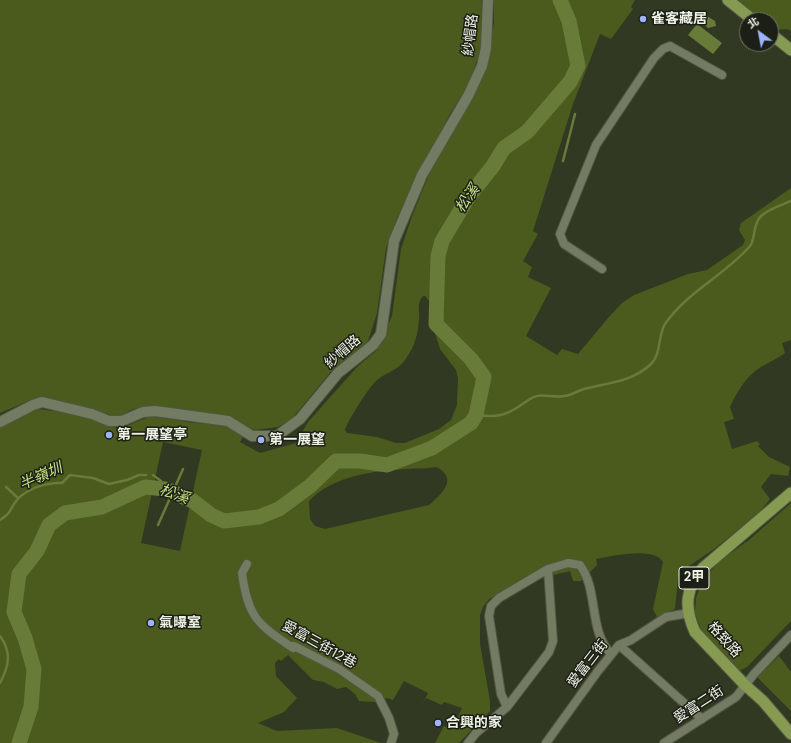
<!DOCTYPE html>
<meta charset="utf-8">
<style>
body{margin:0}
#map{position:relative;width:791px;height:743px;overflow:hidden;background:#323922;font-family:"DM Sans","Noto Sans TC",sans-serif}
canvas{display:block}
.north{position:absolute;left:739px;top:12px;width:40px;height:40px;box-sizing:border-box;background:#1b1f15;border:1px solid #6f7468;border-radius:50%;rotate:328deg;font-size:11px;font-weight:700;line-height:16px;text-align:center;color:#eef3e5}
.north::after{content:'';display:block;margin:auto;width:14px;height:18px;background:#9eb3fd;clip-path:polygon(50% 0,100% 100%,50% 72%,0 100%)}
</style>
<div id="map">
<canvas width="791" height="743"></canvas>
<div class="north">北</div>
</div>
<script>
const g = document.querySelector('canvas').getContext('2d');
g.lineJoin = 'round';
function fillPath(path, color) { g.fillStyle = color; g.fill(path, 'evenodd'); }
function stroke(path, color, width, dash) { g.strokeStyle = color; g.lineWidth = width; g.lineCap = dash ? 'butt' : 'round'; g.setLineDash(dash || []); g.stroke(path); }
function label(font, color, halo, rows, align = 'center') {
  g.font = font + ' "DM Sans","Noto Sans TC",sans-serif'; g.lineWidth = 3; g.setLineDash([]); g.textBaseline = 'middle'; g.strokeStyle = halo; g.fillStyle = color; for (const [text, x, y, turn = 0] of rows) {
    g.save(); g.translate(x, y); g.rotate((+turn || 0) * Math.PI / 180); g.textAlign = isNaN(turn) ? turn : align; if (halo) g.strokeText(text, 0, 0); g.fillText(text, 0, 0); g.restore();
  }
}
const green = new Path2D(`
 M0,0h482l-1,49 -12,35 -19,30 -53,104 -11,30 -9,65 -9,28 -16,15 -19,13 -42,51 -13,7 -23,3 -27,-12 -83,-12 -14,4 -13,7 -78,-21 -40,17z
 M494,0h141l-4,7 2,2 -22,30 -11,-5 -27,70 -40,127 5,3 -15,27 9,6 -4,10 23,11 -25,48 31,19 5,-6 16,5 30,-36 14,-15 12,-8 54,-21 19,-4 36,-25 2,-5 -6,-10 2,-7 50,-35v152l-9,3 3,10c-8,6 -16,9 -24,14 -15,9 -24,25 -31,40l4,12 -10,3 8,27 25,-8 3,3 -2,2 11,11 21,10 -2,9 -17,-2 -10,13 9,12 -12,15 -44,35 -31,21 -5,8 -3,31 -18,8 -4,-8 10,-47c-8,-16 -53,-6 -67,-3l1,6 -16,16h-8l-3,-10 -29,7h-14l-38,21 -6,8 -3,8v29l10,57v10l-31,32h-24l9,-17 8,4 10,-22 -18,-6 -2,3 -16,-7 -5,9 7,-14 -24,-12 -11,19 -6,-2 -13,4 -15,-1 -4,-7 -9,-7 -9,2 -13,-7 -11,-2 -25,-25 -7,6 -2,-2 -4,4 1,13 21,22 -13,14 -26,11 19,8 60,-3 44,15h-381v-318l39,-16 38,5 42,15 32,-13 43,7 33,1 17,11 -4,7 20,11 36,-10 12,-21 50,-56 19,-16 15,-34 9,-67 11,-33 27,-66 50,-102 5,-25zM423,296h2l7,8v19l8,26 16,21 2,8 -1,27 -6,15 -12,9 -34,14h-9l-19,-6 -30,-4 -2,-3c2,-8 24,-43 31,-49 10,-9 24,-11 31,-24 8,-11 11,-24 12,-37 1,-8 -3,-17 4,-24zM163,442l39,8 -22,101 -39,-8zM436,467c23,11 6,27 -7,38l-104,24 -10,-3 -5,-7 -1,-18c23,-25 64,-30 96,-32 11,-1 21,0 31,-2z
 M735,0h56v31l-4,-2 -13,1 -3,-2v-8h-10z
 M791,503v118l-44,46 -8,4 -37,-38 -7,-20 1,-15 7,-19 18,-19 28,-20z
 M779,656l12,16v39l-34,-34z`);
const water = new Path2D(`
 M703,16h4l8,5 1,5 -8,2 -5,-4 -3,-5z
 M697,24l25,19 -9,11 -25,-19z`);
const stream = new Path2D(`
 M563,161l12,-47
 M476,415c20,2 28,2 45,-10 5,-3 10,-8 16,-9 9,-2 18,2 27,0 7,0 13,-5 20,-7 24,-6 48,-7 67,-25 10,-9 7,-29 14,-40 22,-32 60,-49 85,-78 6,-7 2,-21 11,-30 7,-7 21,-11 30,-15
 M153,475l8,6 4,8
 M6,487l12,11
 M0,520c13,-8 9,-11 17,-20 10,-12 31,-18 45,-17l8,-8 23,3 16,6 18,-4 12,-5h7
 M158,525l25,-56
 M0,636c12,16 9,30 0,47`);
const river = new Path2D(`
 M19,743l12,-36 3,-38 -9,-31 -11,-26 5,-38 18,-23 12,-26 16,-12 37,-6 43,-20 20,2 28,12 18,14 13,6 35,-4 20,-8 31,-23 26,-25h24l27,4 45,-17 39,-25 5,-8 8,-38 -13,-18 -35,-35 2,-68 4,-15 27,-45 24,-30 11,-18 23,-16 43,-50 8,-16 -9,-45 -9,-21`);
const minor = new Path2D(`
 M602,269l-38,-25 -4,-10 36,-89 58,-87 9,-9 7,-3 52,29
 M247,564l-5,9c6,44 15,51 51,75l1,-2 45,23 39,27 11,22 5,16 -3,9
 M619,645l83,74
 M507,707l-6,-13 -12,-78 2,-10 8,-8 49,-29 20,-6 12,2c19,26 8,65 31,89
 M468,743l8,-10 31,-26 42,-55 4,-11 -5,-72
 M546,743l52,-72 21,-26 12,-5 35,-23 23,-4
 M664,743l72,-46 18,-23 37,-39`);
const tertiary = new Path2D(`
 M0,422l33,-17 9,-3 50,12 17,7h13l21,-9 12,-1 73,10 24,15h25l23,-17 38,-46 35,-28 8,-11 13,-93 28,-66 46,-79 14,-30 4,-18 2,-48`);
const primary = new Path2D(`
 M728,0l25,20
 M771,34l20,16
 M791,493l-88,75c-18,20 -19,40 -8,64l50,53 18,16 28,33`);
const markers = [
 [643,19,4,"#9eb3fd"],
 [109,435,4,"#9eb3fd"],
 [261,440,4,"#9eb3fd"],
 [151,623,4,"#9eb3fd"],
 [438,723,4,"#9eb3fd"]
];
const shields = [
 [694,578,30]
];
const shieldNames = [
 ["2甲",694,578]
];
const poiNames = [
 ["雀客藏居",651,19],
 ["第一展望亭",117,435],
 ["第一展望",269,440],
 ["氣曝室",159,623],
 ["合興的家",446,723]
];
const streetNames = [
 ["紗帽路",471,35,-83],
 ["紗帽路",343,352,-41],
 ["格致路",724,640,48],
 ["愛富三街12巷",319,645,29],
 ["愛富三街",588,664,-52],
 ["愛富二街",699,705,-33]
];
const waterNames = [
 ["松溪",468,199,-55],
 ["半嶺圳",41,477,-24],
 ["松溪",174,495,19]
];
fillPath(green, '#4b5a1d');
fillPath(water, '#697b38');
stroke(stream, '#697b38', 2.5);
stroke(river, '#697b38', 15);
stroke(minor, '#515743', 10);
stroke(tertiary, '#515743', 12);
stroke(primary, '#515743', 13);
stroke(minor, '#737b62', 8);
stroke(tertiary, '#737b62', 10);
stroke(primary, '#869a51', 11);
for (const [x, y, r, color] of markers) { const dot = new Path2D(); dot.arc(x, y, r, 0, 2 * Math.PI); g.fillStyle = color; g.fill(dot); stroke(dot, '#1b1f15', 1.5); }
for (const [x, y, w] of shields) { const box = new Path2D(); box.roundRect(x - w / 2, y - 11, w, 22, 3); g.fillStyle = '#1b1f15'; g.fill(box); stroke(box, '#eef3e5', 1); }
label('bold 13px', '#eef3e5', null, shieldNames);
label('bold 14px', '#eef3e5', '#1b1f15', poiNames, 'left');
label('14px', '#eef3e5', '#1b1f15', streetNames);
label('italic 15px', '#c8e484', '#1b1f15', waterNames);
</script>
